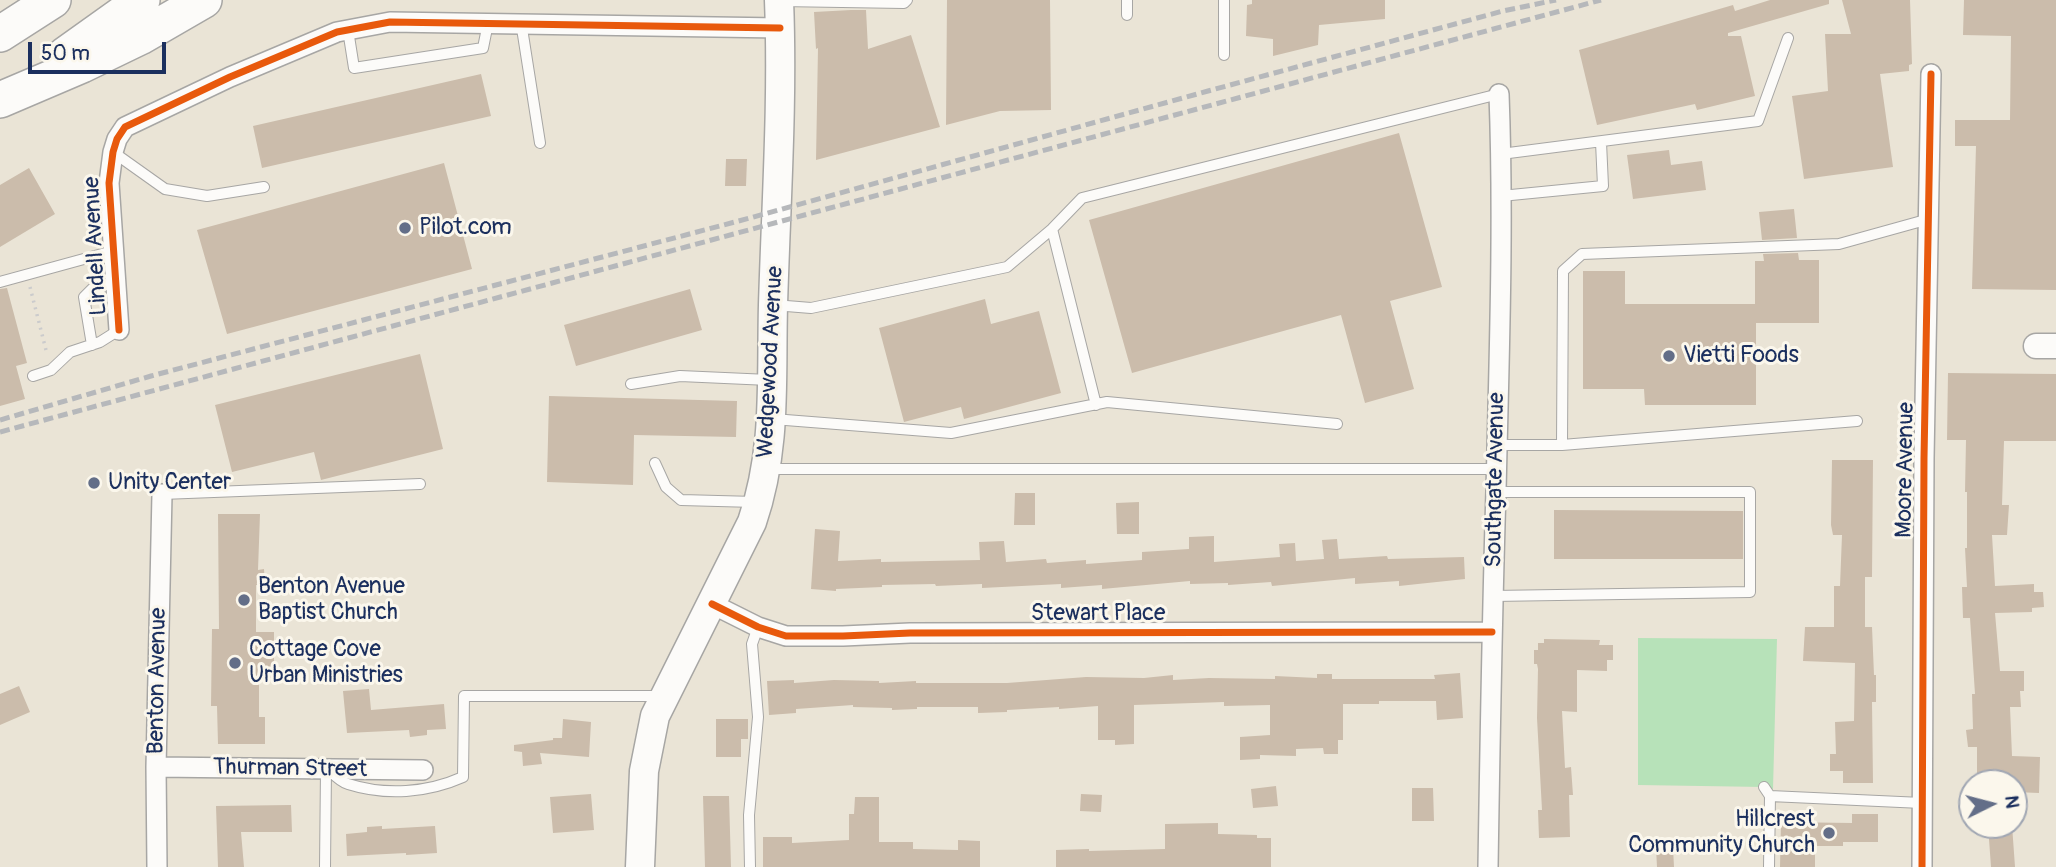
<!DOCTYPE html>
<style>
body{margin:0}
#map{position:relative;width:2056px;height:867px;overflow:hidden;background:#eae4d6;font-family:Pangolin,sans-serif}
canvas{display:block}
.north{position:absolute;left:1958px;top:769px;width:70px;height:70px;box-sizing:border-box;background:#fbf7ec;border:2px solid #a1a7b3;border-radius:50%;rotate:84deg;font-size:19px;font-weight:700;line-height:28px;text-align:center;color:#1b2f5e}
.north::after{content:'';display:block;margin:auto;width:24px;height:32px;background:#636e88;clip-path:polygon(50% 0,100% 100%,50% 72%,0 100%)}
.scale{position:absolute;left:28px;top:42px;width:138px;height:32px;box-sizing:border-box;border:4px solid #1b2f5e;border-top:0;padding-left:9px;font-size:21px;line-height:24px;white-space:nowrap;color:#1b2f5e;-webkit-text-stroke:5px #fbf7ec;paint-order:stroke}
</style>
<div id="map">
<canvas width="2056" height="867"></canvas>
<div class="north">N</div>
<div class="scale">50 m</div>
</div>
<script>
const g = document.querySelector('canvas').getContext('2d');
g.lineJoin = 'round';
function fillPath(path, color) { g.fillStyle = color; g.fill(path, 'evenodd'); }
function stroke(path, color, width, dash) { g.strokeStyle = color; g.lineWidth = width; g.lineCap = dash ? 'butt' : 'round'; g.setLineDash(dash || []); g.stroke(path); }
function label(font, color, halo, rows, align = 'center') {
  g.font = font + ' Pangolin,sans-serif'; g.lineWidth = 6; g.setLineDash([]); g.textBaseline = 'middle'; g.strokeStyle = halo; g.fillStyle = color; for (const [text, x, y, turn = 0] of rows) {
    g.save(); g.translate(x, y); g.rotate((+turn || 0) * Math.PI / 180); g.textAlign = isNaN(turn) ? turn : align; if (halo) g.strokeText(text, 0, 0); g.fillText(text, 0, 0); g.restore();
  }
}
const green = new Path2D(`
 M1638,638l139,1 -4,150 -9,-2 -126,-2z`);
const building = new Path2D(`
 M947,0h103l1,110 -51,1 -54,14z
 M1252,0h133v19l-66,6 -1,20 -45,11v-17l-27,-3 1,-31 5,-1z
 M1770,0h59v4l-101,29v3h13l14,60 -58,14 -2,-6 -98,21 -18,-75 154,-45 2,6z
 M1842,0h68l2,64 -3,1v6l-29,3 13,93 -89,12 -12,-83 36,-5 -3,-57h26z
 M1964,0h92v290l-84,-1 4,-143h-21v-26h55l1,-84 -48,-1z
 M851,10h15l2,39 43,-14 29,92 -124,33 2,-112 -2,1 -2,-37z
 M481,74l10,42 -229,52 -9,-42z
 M1399,133l43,154 -52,14 24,88 -49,14 -24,-88 -209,58 -43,-153z
 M1669,150l2,15 31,-4 4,29 -73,9 -6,-44z
 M726,159h21l-1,27h-21z
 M444,163l28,106 -245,65 -30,-104z
 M29,168l26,46 -55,33v-62z
 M1794,209l3,29 -35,2 -3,-28z
 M1798,253l1,7h20v63h-63v82h-111l-1,-16h-61v-118h42v33h130v-43h9l-1,-7z
 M7,288l20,75 -11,3 9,33 -25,7v-117z
 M690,289l12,41 -126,36 -12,-41z
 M985,299l6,25 48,-13 22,82 -97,26 -3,-12 -57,15 -25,-94z
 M420,354l23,95 -122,31 -7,-28 -82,20 -17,-67z
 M1948,373l108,1v67h-52l-2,64h7l-2,30h-15l3,51 39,-2v8h9l1,15 -12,1v4l-37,1 5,58h24v20h-4l1,16h-11l2,49 28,1 -1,36 -25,-1v-9h-37v-36h-9l-2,-17 7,-1 -1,-35h3l-5,-76h-7l-1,-31h5l-2,-39h2v-56h-2l1,-52h-19z
 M549,396l188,5 -1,36 -102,-2 -1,50 -86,-3z
 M1832,460h41l-1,117h-7v50h7l2,48h2v27h-4l1,81h-30v-12h-13v-17h6l-1,-32 19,-1 1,-58 -52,-2 2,-34h29v-41h6l2,-51h-9l-2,-10z
 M1015,493h20v32h-21z
 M1139,502v32h-22l-1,-31z
 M1554,510l189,1v48h-189z
 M218,514h42l-2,56 6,-1 1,16h-9v47h18v46h-15v39h6v27h-47l-1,-38h-6l1,-77h7z
 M815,529l25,2 -2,30 43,-2v3l99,-2 -1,-18 25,-1 2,21 40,-3 1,4 39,-3v4l56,-4v-8l47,-3v-12l25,-1v26l66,-5 -1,-13 16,-1 1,18 28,-2 -2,-19 15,-1 2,20 48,-3 1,3 76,-2 1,22 -66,7v-5l-44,3v-6l-83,8 -1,-4 -43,3v-2l-38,1v-3l-88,8v-4l-41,3v-4l-79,4v-4l-46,2 -1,-2 -53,1v2l-46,2v2l-25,-2z
 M1544,639l56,1 -1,5h14v15h-6v11l-30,-1v42l-15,-1 3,57 6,-1 2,28h-4l1,42 -31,1 -1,-28h4l-5,-92 1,-49 -1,-5h-3v-14h4v-7h6z
 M1460,673l3,45 -26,2 -1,-19h-57v3h-36v36h-5v14h-14l-1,-6 -27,1v7l-36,-1v4l-20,1v-23l30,-2v-30l-46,1v-4l-90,3v39l-19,1v-5h-17v-34l-39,3v-2l-52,3v2l-29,1v-6h-61v2l-25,1v-2l-39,-1v-2l-57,4v4l-27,2 -2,-34 27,-1v3l40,-3 45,1v2l37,-2v2h91l79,-6 58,1 29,-3v5l36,-2 66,1v-3l42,2v-4h15v5h103l-1,-4z
 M19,686l11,26 -30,13v-31z
 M369,689l2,21 73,-6 2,25 -19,1v5l-17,2 -1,-7 -62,3 -4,-42z
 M563,719l28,3 -2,35 -49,-4 2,11 -19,2 -1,-14 -8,-1v-6l39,-5v-2h9z
 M716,719h32v20h-7v18h-25z
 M1276,786l2,20 -25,2 -2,-19z
 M1412,788h21l1,33h-22z
 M591,794l3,36 -41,3 -3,-36z
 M1081,794l21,1 -1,17 -21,-1z
 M703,796h26l2,71h-26z
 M855,797h24v45h34v7l45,1v-10l22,1v26h-217v-30h29v6l57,-3v-26h5z
 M291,805l1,27h-51l3,35h-26l-2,-61z
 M1852,814h26v28h-35v4h-28v21h-35l1,-45 71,1z
 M1218,823v11l39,1v3h14v29h-215v-17l33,-1v2l76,-2v-25z
 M1988,825h24l3,42h-24z
 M382,826v3l53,-3 2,27 -31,2v-2l-59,3 -1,-22 21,-2v-5z
 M1656,848h17l1,19h-17z`);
const path = new Path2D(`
 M30,287l17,67`);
const service = new Path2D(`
 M1127,0v15
 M780,1l124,2 3,-3
 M521,22l19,121
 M348,30l6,38 129,-20 5,-25
 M1224,55v-55
 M113,152l52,37 42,7 57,-9
 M1501,154l257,-33 30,-83
 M1501,196l102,-10 -2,-44
 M1052,229l44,176
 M0,282l113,-31
 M774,305l37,3 196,-41 45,-38 30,-31 417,-104
 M92,345l-8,-48 8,-8 24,-7
 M33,376l18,-6 19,-18 30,-10 19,-12
 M631,384l49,-8 89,4
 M773,419l178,14 156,-31 230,22
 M1498,445h64l1,-174 19,-17 257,-10 90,-25
 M1562,445l295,-24
 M655,463l11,24 15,13 74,2
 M767,469h729
 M162,494l258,-10
 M1493,596l257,-4v-100h-254
 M330,771c5,5 11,11 18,13 38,12 79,9 115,-7l1,-81h198
 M1764,787l6,9 -1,71
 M1770,796l152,7
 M325,867l1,-98
 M750,867l-1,-52 9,-98 -6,-73 6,-17`);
const minor = new Path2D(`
 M119,330l-10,-147 4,-31 4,-13 8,-12 105,-50 107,-45 53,-10 390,6
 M712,604l46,23 28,9h57l67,-3 582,-1
 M156,767l267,3
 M157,867l-1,-100 6,-273
 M1488,867c2,-125 4,-251 8,-376 3,-132 8,-265 3,-397
 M1922,867l2,-409 7,-384`);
const tertiary = new Path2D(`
 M2036,346h20`);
const secondary = new Path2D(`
 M640,867l4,-96 11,-55 97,-194c25,-73 19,-141 21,-217 3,-101 10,-203 6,-305`);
const motorway = new Path2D(`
 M0,34l53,-34
 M65,55l77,-55
 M0,100l82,-35 58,-28 64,-37`);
const rail = new Path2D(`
 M0,420l151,-44 599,-158 458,-127 295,-80 53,-11
 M0,432l1601,-432`);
const cycleway = new Path2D(`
 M119,330l-10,-147 4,-31 4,-13 8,-12 105,-50 107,-45 53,-10 390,6
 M712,604l46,23 28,9h57l67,-3 582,-1
 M1922,867l2,-409 7,-384`);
const markers = [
 [405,228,7,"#636e88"],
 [1669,356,7,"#636e88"],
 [94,483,7,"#636e88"],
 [244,600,7,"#636e88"],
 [235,663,7,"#636e88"],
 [1829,833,7,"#636e88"]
];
const poiNames = [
 ["Pilot.com",419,228],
 ["Vietti Foods",1683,356],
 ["Unity Center",108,483],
 ["Benton Avenue",258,587],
 ["Baptist Church",258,613],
 ["Cottage Cove",249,650],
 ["Urban Ministries",249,676],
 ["Hillcrest",1815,820,"right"],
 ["Community Church",1815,846,"right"]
];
const streetNames = [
 ["Lindell Avenue",96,246,-93],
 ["Wedgewood Avenue",771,362,-87],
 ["Moore Avenue",1906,470,-89],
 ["Southgate Avenue",1496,480,-89],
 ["Stewart Place",1098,614],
 ["Benton Avenue",158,681,-89],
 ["Thurman Street",290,769,1]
];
fillPath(green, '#b7e2b9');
fillPath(building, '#cbbcab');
stroke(service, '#a7a6a4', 12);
stroke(minor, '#a7a6a4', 22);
stroke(tertiary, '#a7a6a4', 27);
stroke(secondary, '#a7a6a4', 31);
stroke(motorway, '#a7a6a4', 38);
stroke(path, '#cbcbcc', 3.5, [2, 5]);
stroke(service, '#fcfbf9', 10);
stroke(minor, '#fcfbf9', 19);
stroke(tertiary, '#fcfbf9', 24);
stroke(secondary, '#fcfbf9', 28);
stroke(motorway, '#fcfbf9', 35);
stroke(rail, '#b6b8bb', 5, [10, 5]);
stroke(cycleway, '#e8590c', 7);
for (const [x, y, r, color] of markers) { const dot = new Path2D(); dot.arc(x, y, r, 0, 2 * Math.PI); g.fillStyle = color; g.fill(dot); stroke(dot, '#fbf7ec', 2.5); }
label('23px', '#1b2f5e', '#fbf7ec', poiNames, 'left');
label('23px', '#1b2f5e', '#fbf7ec', streetNames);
</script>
